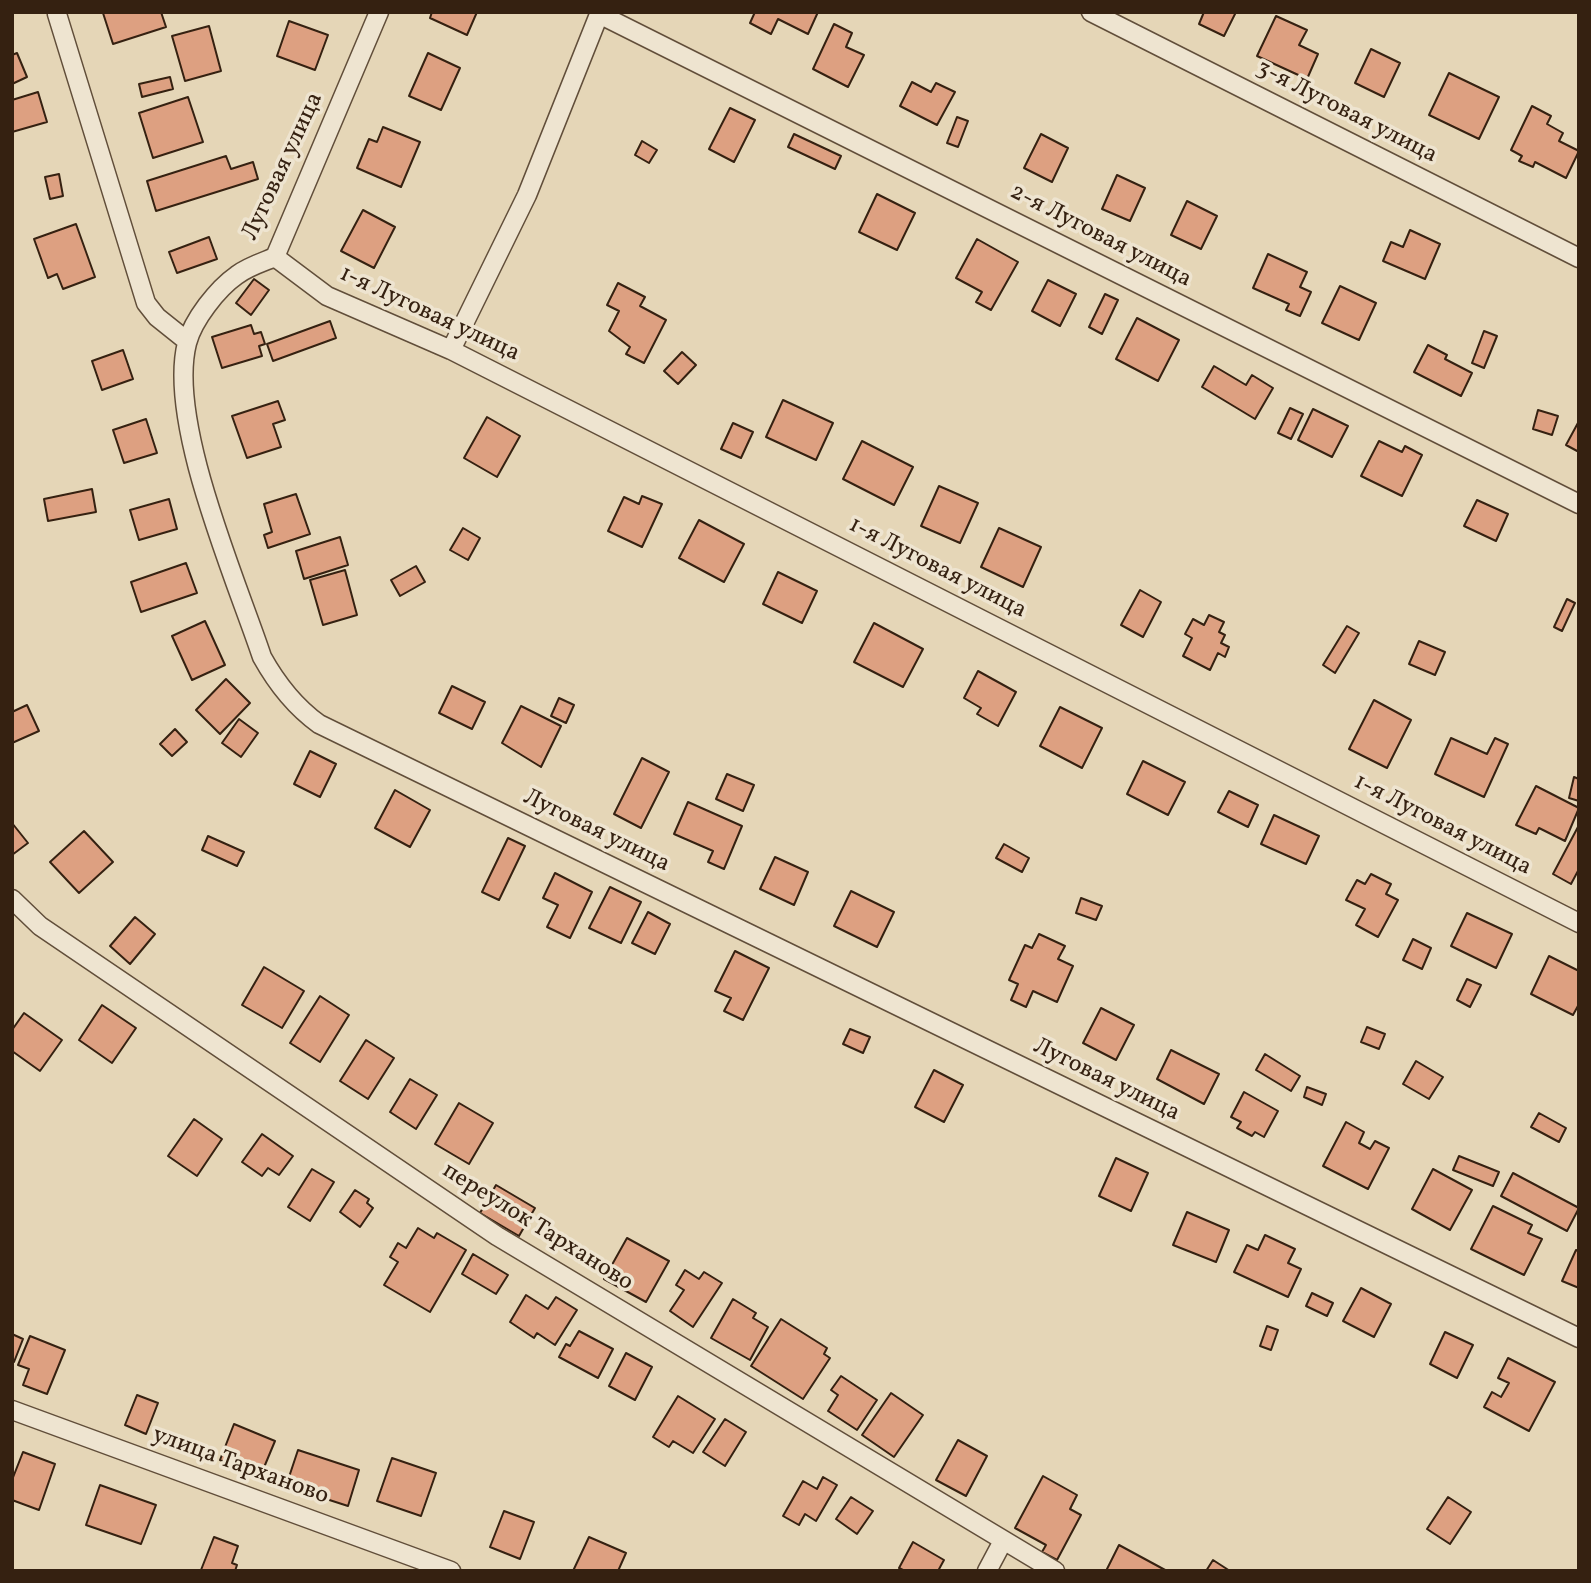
<!DOCTYPE html>
<meta charset="utf-8">
<style>
body{margin:0}
#map{position:relative;width:1591px;height:1583px;overflow:hidden;background:#e5d6b7;font-family:Vollkorn,serif}
canvas{display:block}
.frame{position:absolute;inset:0;border:14px solid #352111;pointer-events:none}
</style>
<div id="map">
<canvas width="1591" height="1583"></canvas>
<div class="frame"></div>
</div>
<script>
const g = document.querySelector('canvas').getContext('2d');
g.lineJoin = 'round';
function fillPath(path, color) { g.fillStyle = color; g.fill(path, 'evenodd'); }
function stroke(path, color, width, dash) { g.strokeStyle = color; g.lineWidth = width; g.lineCap = dash ? 'butt' : 'round'; g.setLineDash(dash || []); g.stroke(path); }
function label(font, color, halo, rows, align = 'center') {
  g.font = font + ' Vollkorn,serif'; g.lineWidth = 7; g.setLineDash([]); g.textBaseline = 'middle'; g.strokeStyle = halo; g.fillStyle = color; for (const [text, x, y, turn = 0] of rows) {
    g.save(); g.translate(x, y); g.rotate((+turn || 0) * Math.PI / 180); g.textAlign = isNaN(turn) ? turn : align; if (halo) g.strokeText(text, 0, 0); g.fillText(text, 0, 0); g.restore();
  }
}
const building = new Path2D(`
 M161,12l5,15 -53,17 -10,-31z
 M432,12h45l-10,23 -37,-17z
 M755,12h63l-10,22 -30,-15 -7,15 -21,-11z
 M1204,12h32l-12,24 -25,-12z
 M1276,16l31,14 -8,15 19,9 -11,25 -50,-23z
 M289,21l39,14 -13,35 -38,-14z
 M834,24l18,9 -6,14 18,8 -16,32 -35,-18z
 M209,26l12,45 -36,10 -13,-45z
 M1371,49l29,14 -16,34 -29,-14z
 M17,53l10,24 -15,7v-29z
 M428,53l32,15 -19,42 -32,-14z
 M1449,73l50,24 -20,42 -50,-24z
 M170,77l3,12 -31,8 -3,-13z
 M912,82l19,10 5,-9 19,9 -18,33 -37,-19z
 M38,92l9,30 -35,10v-32z
 M188,97l15,45 -50,16 -14,-45z
 M1532,106l19,10 -4,8 16,9 -4,8 20,10 -13,27 -31,-16 -2,5 -14,-6 3,-5 -11,-6z
 M730,108l25,12 -21,42 -25,-13z
 M957,117l11,4 -10,26 -11,-4z
 M383,127l37,15 -19,45 -44,-19 12,-29 8,3z
 M794,134l47,22 -6,13 -47,-22z
 M1041,134l27,14 -16,34 -28,-14z
 M642,141l15,9 -8,13 -14,-8z
 M226,156l5,13 22,-7 5,17 -102,32 -9,-30z
 M59,174l4,22 -13,3 -5,-22z
 M1117,175l28,13 -15,33 -28,-12z
 M877,194l38,19 -18,37 -38,-18z
 M1187,201l30,15 -16,33 -30,-14z
 M363,210l32,17 -21,41 -33,-17z
 M76,224l19,53 -32,12 -6,-15 -9,4 -14,-39z
 M1410,230l30,14 -15,35 -42,-18 8,-19 12,5z
 M209,237l8,22 -40,14 -8,-21z
 M977,239l41,23 -27,48 -15,-8 6,-10 -26,-14z
 M1268,254l39,18 -7,15 11,5 -11,24 -14,-6 3,-6 -36,-16z
 M254,279l15,11 -18,25 -15,-12z
 M1048,280l28,14 -16,32 -28,-15z
 M618,283l27,14 -5,9 26,14 -22,43 -18,-9 4,-7 -21,-16 10,-20 -12,-6z
 M1340,286l36,17 -17,37 -37,-17z
 M1105,294l13,6 -16,34 -13,-7z
 M1137,318l42,22 -21,41 -42,-22z
 M330,321l6,17 -63,23 -6,-17z
 M251,325l3,9 7,-2 4,12 -6,2 3,10 -40,12 -10,-31z
 M1484,331l13,5 -13,32 -12,-5z
 M1428,345l19,10 -2,4 27,14 -11,23 -47,-24z
 M123,350l10,29 -31,11 -10,-29z
 M682,352l14,13 -18,19 -14,-13z
 M1214,366l32,19 6,-10 21,13 -18,31 -53,-32z
 M783,400l50,23 -17,37 -50,-23z
 M278,401l7,19 -12,4 8,23 -34,11 -15,-42z
 M1290,408l13,6 -12,25 -13,-6z
 M1313,409l35,17 -16,31 -34,-17z
 M1538,410l20,6 -6,19 -19,-6z
 M487,417l33,19 -23,41 -33,-19z
 M146,419l11,34 -33,10 -11,-33z
 M1579,421v31l-13,-7z
 M733,423l20,9 -12,26 -20,-9z
 M862,441l51,26 -19,38 -51,-26z
 M1379,441l23,11 3,-6 17,9 -20,41 -41,-20z
 M939,486l39,17 -18,40 -39,-17z
 M92,489l4,23 -48,9 -4,-22z
 M296,494l14,40 -42,14 -4,-13 8,-3 -8,-28z
 M642,496l20,8 -20,43 -34,-16 16,-34 15,7z
 M169,499l8,30 -38,11 -9,-30z
 M1477,500l31,14 -12,27 -32,-15z
 M699,520l45,24 -20,38 -45,-24z
 M463,528l17,10 -12,22 -18,-10z
 M999,528l42,19 -18,40 -42,-20z
 M340,537l8,28 -44,14 -8,-28z
 M186,563l11,30 -56,19 -10,-30z
 M416,566l9,16 -25,14 -9,-16z
 M345,570l12,45 -34,10 -13,-45z
 M778,572l39,19 -15,32 -39,-19z
 M1140,590l21,12 -18,35 -22,-12z
 M1567,599l8,4 -13,28 -8,-4z
 M1209,615l15,7 -5,10 6,3 -4,8 8,4 -4,10 -7,-4 -8,17 -27,-14 9,-18 -7,-4 8,-15 11,6z
 M205,621l20,44 -33,15 -20,-44z
 M874,623l49,26 -20,38 -49,-25z
 M1347,626l12,7 -24,40 -12,-8z
 M1419,641l26,11 -10,23 -26,-11z
 M978,671l38,21 -18,34 -21,-12 4,-6 -17,-10z
 M226,679l24,24 -30,31 -24,-24z
 M452,686l33,16 -13,27 -33,-16z
 M559,698l15,7 -8,18 -15,-7z
 M1374,700l37,20 -24,48 -38,-19z
 M27,705l12,26 -27,12v-31z
 M521,706l40,20 -20,41 -39,-24z
 M1060,707l42,21 -20,40 -42,-22z
 M239,719l19,14 -17,24 -19,-14z
 M175,729l12,13 -15,14 -12,-12z
 M1451,738l36,16 8,-16 13,6 -24,53 -49,-23z
 M310,751l26,13 -16,33 -26,-13z
 M642,758l27,14 -28,56 -27,-14z
 M1143,761l42,21 -17,33 -41,-21z
 M727,774l27,11 -11,26 -27,-12z
 M1574,777l5,2v22l-10,-3z
 M1536,786l43,22 -14,33 -26,-13 -3,6 -20,-9z
 M395,790l35,20 -20,37 -35,-19z
 M1229,791l29,14 -10,22 -30,-15z
 M688,802l54,24 -18,43 -16,-7 5,-11 -39,-17z
 M1274,815l45,21 -13,28 -45,-20z
 M12,823l16,20 -16,12z
 M1579,825v44l-8,15 -18,-10z
 M84,831l29,31 -34,31 -29,-31z
 M208,836l36,16 -7,14 -35,-16z
 M508,838l17,8 -26,54 -17,-8z
 M1004,844l25,14 -7,14 -26,-14z
 M775,857l33,15 -14,33 -34,-16z
 M555,873l37,19 -22,46 -23,-11 11,-22 -15,-7z
 M1371,874l20,10 -5,10 12,6 -20,37 -22,-12 9,-16 -19,-9 11,-20 8,4z
 M610,887l31,15 -20,41 -32,-15z
 M851,891l43,21 -17,35 -43,-21z
 M1081,898l21,8 -6,14 -20,-7z
 M648,912l22,12 -15,30 -23,-11z
 M1467,913l45,21 -16,34 -45,-22z
 M135,917l20,17 -25,30 -20,-18z
 M1039,934l26,12 -7,13 15,7 -16,36 -24,-11 -7,16 -15,-7 7,-16 -9,-4 16,-35 7,3z
 M1413,939l18,9 -9,21 -19,-9z
 M735,951l34,17 -26,52 -19,-9 7,-13 -16,-7z
 M1549,956l30,15v33l-6,11 -42,-21z
 M264,967l40,24 -22,37 -40,-23z
 M1467,979l14,6 -11,22 -13,-7z
 M320,996l29,19 -29,47 -30,-19z
 M102,1005l34,23 -24,35 -33,-23z
 M1101,1008l33,17 -18,35 -33,-17z
 M24,1013l38,27 -22,31 -28,-20v-21z
 M1367,1027l18,7 -6,15 -18,-7z
 M850,1029l20,8 -7,16 -20,-9z
 M366,1040l28,18 -26,41 -28,-18z
 M1171,1050l48,24 -15,30 -47,-25z
 M1265,1054l35,22 -9,15 -35,-21z
 M1416,1061l27,16 -14,22 -26,-15z
 M934,1070l29,15 -19,37 -29,-15z
 M410,1079l27,16 -21,34 -26,-17z
 M1307,1087l19,7 -4,11 -18,-8z
 M1244,1092l34,19 -14,26 -9,-5 -3,4 -15,-8 4,-6 -10,-5z
 M459,1103l34,20 -24,41 -34,-20z
 M1539,1113l27,15 -7,14 -28,-15z
 M194,1119l28,20 -25,37 -29,-20z
 M1346,1122l18,10 -5,11 11,6 5,-8 14,7 -21,41 -45,-23z
 M262,1134l31,22 -14,19 -11,-7 -6,8 -20,-14z
 M1459,1156l40,16 -6,14 -40,-16z
 M1116,1158l32,15 -17,38 -32,-15z
 M312,1169l22,13 -24,39 -22,-14z
 M1433,1169l39,21 -22,40 -38,-21z
 M1513,1173l66,35 -12,23 -66,-35z
 M496,1185l39,23 -16,28 -39,-23z
 M355,1190l14,9 -2,4 6,5 -13,19 -20,-15z
 M1493,1206l39,19 -4,8 14,6 -18,36 -53,-26z
 M1187,1212l42,18 -13,32 -43,-17z
 M418,1228l16,10 3,-5 29,17 -36,62 -46,-27 14,-23 -8,-5 8,-14 8,5z
 M1265,1235l30,14 -7,14 13,6 -13,28 -54,-25 13,-27 11,5z
 M627,1238l42,23 -23,41 -42,-23z
 M1576,1250l3,1v37l-17,-7z
 M473,1254l35,21 -12,19 -34,-20z
 M685,1270l14,9 5,-7 18,11 -29,44 -23,-16 14,-21 -8,-5z
 M1361,1288l30,16 -17,33 -31,-16z
 M1312,1293l21,10 -6,13 -21,-10z
 M526,1295l22,14 8,-12 21,13 -22,35 -18,-12 -3,5 -24,-16z
 M733,1299l23,14 -3,5 15,9 -18,33 -39,-22z
 M781,1319l46,29 -3,6 6,4 -27,41 -52,-33z
 M1267,1326l11,4 -7,20 -11,-4z
 M579,1331l34,18 -15,29 -39,-21 7,-13 4,2z
 M1445,1332l28,13 -16,33 -27,-14z
 M12,1334l11,5 -9,23 -2,-1z
 M30,1336l35,14 -18,44 -24,-9 6,-16 -11,-4z
 M626,1353l26,14 -17,33 -26,-14z
 M1508,1358l47,24 -26,49 -45,-24 8,-15 9,5 8,-14 -11,-5z
 M841,1376l36,24 -20,30 -29,-19 10,-16 -7,-5z
 M891,1393l32,22 -29,42 -32,-22z
 M137,1395l21,8 -12,31 -21,-9z
 M678,1396l37,23 -22,34 -20,-12 -4,6 -16,-10z
 M725,1419l21,13 -21,34 -22,-14z
 M234,1424l41,17 -15,36 -40,-17z
 M958,1440l29,16 -21,40 -30,-16z
 M298,1450l61,20 -11,36 -62,-20z
 M23,1452l32,12 -16,46 -27,-10v-20z
 M392,1458l44,15 -15,43 -44,-15z
 M1043,1476l34,19 -7,14 11,6 -24,45 -15,-8 4,-7 -31,-17z
 M823,1477l14,8 -21,36 -11,-7 -6,11 -16,-9 20,-35 14,8z
 M100,1485l56,20 -15,39 -55,-19z
 M851,1497l22,14 -16,23 -21,-15z
 M1448,1497l23,15 -21,32 -23,-15z
 M504,1511l30,11 -14,37 -30,-12z
 M214,1537l24,9 -6,17 5,2 -2,6 -34,-1z
 M589,1537l37,16 -8,18h-45z
 M913,1542l31,18 -6,11h-33l-6,-3z
 M1119,1545l48,26h-61z
 M1213,1560l17,11h-24z`);
const minor = new Path2D(`
 M379,12l-104,245c-12,5 -28,10 -38,18 -20,14 -44,45 -50,68 -20,79 49,236 75,314 15,27 32,49 57,67l1260,614
 M1091,12l488,246
 M57,14l89,289 11,14 30,24
 M599,14l980,490
 M275,257l52,39 124,54 1128,573
 M451,350l76,-155 73,-183
 M12,899l28,27 457,310 558,335
 M12,1410l439,161
 M987,1571l16,-30`);
const streetNames = [
 ["3-я Луговая улица",1346,113,27],
 ["Луговая улица",284,167,-65],
 ["2-я Луговая улица",1100,237,27],
 ["1-я Луговая улица",429,315,25],
 ["1-я Луговая улица",937,569,27],
 ["1-я Луговая улица",1442,826,27],
 ["Луговая улица",596,832,26],
 ["Луговая улица",1106,1081,26],
 ["переулок Тарханово",537,1228,32],
 ["улица Тарханово",240,1467,20]
];
fillPath(building, '#dda081');
stroke(building, '#352111', 2);
stroke(minor, '#614e3a', 21);
stroke(minor, '#eee4d0', 18);
label('24px', '#352111', '#eee4d0', streetNames);
</script>
